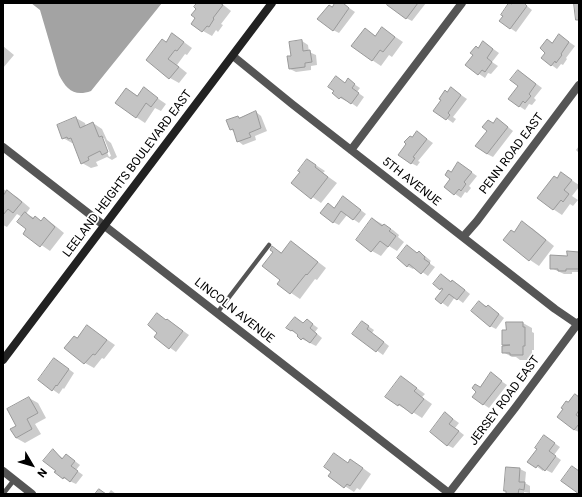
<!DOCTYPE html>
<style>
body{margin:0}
#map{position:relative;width:582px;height:497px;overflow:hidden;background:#fff;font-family:Roboto,sans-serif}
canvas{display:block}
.frame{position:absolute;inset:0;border:4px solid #000;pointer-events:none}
.north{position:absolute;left:12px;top:445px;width:40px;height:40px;-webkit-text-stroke:3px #fff;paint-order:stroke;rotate:128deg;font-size:11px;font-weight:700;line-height:16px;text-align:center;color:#000}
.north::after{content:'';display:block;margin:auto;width:14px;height:18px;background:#000;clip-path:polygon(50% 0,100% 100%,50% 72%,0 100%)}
</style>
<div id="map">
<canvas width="582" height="497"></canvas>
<div class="frame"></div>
<div class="north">N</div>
</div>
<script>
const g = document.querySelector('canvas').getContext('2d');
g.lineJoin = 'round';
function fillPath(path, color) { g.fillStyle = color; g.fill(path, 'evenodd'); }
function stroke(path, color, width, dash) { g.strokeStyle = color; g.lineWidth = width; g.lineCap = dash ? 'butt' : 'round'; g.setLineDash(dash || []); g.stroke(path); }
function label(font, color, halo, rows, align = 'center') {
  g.font = font + ' Roboto,sans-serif'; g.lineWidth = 3.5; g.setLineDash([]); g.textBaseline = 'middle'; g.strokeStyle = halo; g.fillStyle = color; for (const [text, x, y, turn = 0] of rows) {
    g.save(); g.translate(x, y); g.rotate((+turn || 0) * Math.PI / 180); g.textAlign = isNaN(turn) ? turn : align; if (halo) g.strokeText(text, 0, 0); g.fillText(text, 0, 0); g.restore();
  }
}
const water = new Path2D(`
 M31,3h131l-71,88c-17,6 -25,-2 -32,-16l-19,-65z`);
const shadow = new Path2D(`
 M198,3h23l10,8 -10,13 2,1 -5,7 -2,-2 -4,6 -9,-5 -7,-13z
 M337,3h5l13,9 -16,21 -6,-3z
 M389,3h37l-14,18 -6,-3z
 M514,3h9l9,7 -16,22 -6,-4 2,-23z
 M382,28l21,14 -11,15 -3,-2 -8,11 -9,-6 -7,-31 11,7z
 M173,34l19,14 -5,7 -2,-1 -8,11 10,8 -8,10 -9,-5 -23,-18 19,-18z
 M559,35l16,11 -9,12 1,1 -4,6 -2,-1 -4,5 -15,-11z
 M302,41l6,4 1,7 7,3 1,10 -6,1v4l-15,2 -6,-3 2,-12z
 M3,46l11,9 -11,13z
 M489,46l10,7 -7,9 6,4 -7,8 -3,-1 -3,5 -19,-13 12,-16z
 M519,71l23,17 -8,10 2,2 -4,5 -3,-1 -4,6 -6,-4z
 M348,80l12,8 -3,4 7,5 -7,10 -10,-7 -1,1 -6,-3z
 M451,88l16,11 -14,18 3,2 -3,4 -18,-13z
 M127,89l11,7 6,-7 22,15 -5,7 -6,-3 -10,15 -9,-6z
 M256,112l5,4 6,15 -12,5 1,4 -13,5 -5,-4 -3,-9 -5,-3 8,-12 3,1z
 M76,118l9,5 1,3 7,-3 9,6 5,11 4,3 6,14 -5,3 -5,-3 -11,5 2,4 -7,2 -9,-5 -8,-20h-2l-9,-5zM101,138h3l7,18 -2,1z
 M503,123l10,8 -20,26 -6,-3 1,-23 6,-7z
 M417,132l16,11 -15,18 2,1 -3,4 -6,-3 1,-25z
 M579,146v7l-3,-3z
 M308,160l17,11 -2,2 14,10 -16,20 -28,-20 8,-11z
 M464,167l13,9 -8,10 2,2 -4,5 -2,-1 -4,6 -16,-11 6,-9v-5z
 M561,173l18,12v2l-7,9 6,4 -5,6 -3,-2 -8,11 -9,-6 4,-30z
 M3,189l14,8 13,11 -4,6 16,7 2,-3 9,6 11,9 -14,18 -26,-18 4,-4 -6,-12 -5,-3 -10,13 -4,-2z
 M343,197l23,17 -7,9 -12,-8 -8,10 -6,-3 2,-13z
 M373,219l20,11 6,5 -1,2 6,5 -7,9 -8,-5 -8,10 -9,-5z
 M523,223l9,5 22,18 -15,20 -9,-6 -26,-20 10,-7z
 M291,242l9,6 26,20 -9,12 -2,-1 -15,20 -22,-15 3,-4 -8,-32 9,5z
 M407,246l11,8 1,-2 6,4 6,5 -2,2 6,4 -7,9 -13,-9 -2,2 -6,-3z
 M579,253v19h-7v2h-8l-13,-6 17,-11z
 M441,275l11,7 1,-1 6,4 11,9 -7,9 -8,-6 -7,10 -11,-8 6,-8 -3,-2z
 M479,302l15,8 10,8 -8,11 -6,-3z
 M295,318l9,6 3,-4 11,8 -3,4 7,6 -6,8 -14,-7 -2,-5 -9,-3z
 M168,320l21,15 -13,17 -21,-15z
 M523,323l9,5v4l2,1v17h-2v10h-12l-4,-3h-4l-9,-5v-21h4z
 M87,326l28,19 -11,14 -2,-1 -8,10 -9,-5 -7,-24z
 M368,326l6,4 -2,3 17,13 -6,9 -29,-21z
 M55,359l19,14 -10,16 -1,-1 -4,6 -20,-14z
 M491,374l16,11 -18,23 -6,-4 -3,-16z
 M410,383l15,11 -3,3 10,7 -10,14 -14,-9 -1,1 -9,-5z
 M579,397v35l-5,-2 -5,-27z
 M29,398l9,5 8,15 -11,6 6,10 -16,9 -9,-5 1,-12z
 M445,413l14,10 -4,5 9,7 -11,13 -6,-3z
 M550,440l10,7 -6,8 7,5 -9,13 -8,-4 -1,2 -14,-10z
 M53,451l11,8 3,-4 13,10 -4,5 7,5 -7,9 -13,-6 -7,-6 1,-2z
 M349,464l11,2 11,8 -11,16 -3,-2 -3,4 -25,-16 4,-4z
 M520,469l6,3 -1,11 5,3v7l-6,-1v2h-17v-2l-2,-1z
 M111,490l5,4h1h-9z`);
const building = new Path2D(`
 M197,3h23l3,2 -10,13 1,1 -5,8 -2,-1 -5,6 -11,-8 4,-6 -4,-3 5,-6 -2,-2z
 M335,3h8l6,5 -16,23 -16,-12 12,-14 3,2z
 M388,3h30l-12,16 -19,-14z
 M509,3l3,1 1,-1h11l3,3 -17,23 -11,-8 4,-5 -2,-1z
 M574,3h5v17h-3z
 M382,27l13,10 -12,15 -3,-2 -8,11 -21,-15 14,-18 10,8z
 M172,33l12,9 -7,9 -2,-1 -7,9 11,8 -10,12 -23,-19 16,-21 4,3z
 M559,34l10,8 -8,12 1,1 -6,8 -1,-2 -4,5 -10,-8 4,-5 -5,-5 7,-9 5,4z
 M302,40l1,11 7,-1 2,12 -7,1v4l-16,2 -2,-13h4l-2,-14z
 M483,41l10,8 -6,9 5,4 -7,10 -3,-2 -4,5 -13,-10 8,-10 -3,-2 6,-7 2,2z
 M518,70l18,14 -7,10 2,2 -6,7 -2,-2 -4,6 -11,-8 10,-13 -8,-6z
 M336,76l9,7 3,-5 7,6 -3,4 7,5 -8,11 -10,-7 -2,2 -7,-6 2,-2 -6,-4z
 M144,87l14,11 -7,9 -5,-4 -10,15 -21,-15 11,-15 11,8z
 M451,87l10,8 -13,18 2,2 -4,5 -13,-9 8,-11 -2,-1 6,-9 2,2z
 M256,111l5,17 -12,5 2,4 -14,5 -4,-13 -3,1 -4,-10 12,-4 1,2z
 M76,117l4,11 13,-6 6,15 3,-1 6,16 -6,3 -2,-4 -12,6 1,3 -8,4 -10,-26 -3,1 -1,-2 -5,2 -5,-14z
 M497,118l11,9 -21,27 -12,-8 12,-15 -5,-4 6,-7 5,3z
 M417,131l10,8 -14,18 2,1 -4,6 -13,-9 8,-11 -2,-2 6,-6 2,1z
 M307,159l9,6 -1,2 13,10 -17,22 -20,-16 9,-11 -2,-1z
 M458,162l14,10 -8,10 2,2 -5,7 -2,-2 -5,6 -10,-8 6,-8 -5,-4 3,-5 3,2z
 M561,172l11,8 -8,10 5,4 -6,8 -2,-2 -8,10 -16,-12 17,-22 3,2z
 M7,190l15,12 -9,11 -5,-4 -5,6v-22l1,1z
 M343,196l18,14 -8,10 -12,-9 -8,12 -13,-10 8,-10 6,5z
 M25,212l8,7 2,-3 6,5 3,-4 11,10 -15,20 -17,-13 3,-5 -9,-7z
 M372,218l10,8 2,-2 7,5 -2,2 7,5 -8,11 -8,-6 -9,11 -15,-12z
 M522,221l24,19 -17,21 -26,-21 8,-10 3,2z
 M291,241l27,21 -11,13 -1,-1 -16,20 -13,-10 3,-4 -18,-14 11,-14 -3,-2 2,-4 9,7z
 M407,245l10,8 2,-2 6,6 -1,2 6,4 -9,11 -12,-10 -2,3 -10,-9z
 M567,251l12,1v17h-13v2h-8v-2h-8v-14l17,1z
 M441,274l10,8 1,-2 13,10 -8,10 -8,-6 -8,10 -6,-5 8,-10 -2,-1 -1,2 -7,-6z
 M479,301l7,6 2,-2 11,9 -9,13 -19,-16z
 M157,313l9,7 1,-1 16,12 -14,18 -15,-12 3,-4 -9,-8z
 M295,317l8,6 4,-4 6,5 -3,4 7,6 -7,9 -7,-5 -2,2 -4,-4 1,-1 -6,-5 -1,1 -5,-3z
 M362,321l7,5 -2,3 17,13 -8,10 -24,-18z
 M506,322h17v5h2v19h-2v9h-13v-2h-8v-7l8,-1h-8v-15h4z
 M87,325l20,15 -12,15 -2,-1 -9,10 -20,-16 10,-12 3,2z
 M54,358l15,11 -12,17 -1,-1 -4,6 -14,-11z
 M491,372l11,9 -19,24 -11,-8 4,-5 -4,-4 3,-4 5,3z
 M401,376l16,12 -3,3 10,8 -12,15 -13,-10 -1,2 -13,-9z
 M575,394l4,3v13l-3,5 3,2v7l-5,6 -17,-13 6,-8 -2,-1 5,-7 2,1z
 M29,397l9,16 -11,6 5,10 -16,9 -6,-9 6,-3 -9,-17z
 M445,412l8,7 -4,5 10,7 -12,15 -17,-14z
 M544,435l11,8 -6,8 7,5 -11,15 -7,-6 -2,3 -9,-6 10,-13 -2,-1z
 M53,449l9,10 4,-5 9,7 -4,5 7,5 -8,11 -6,-5 -1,2 -9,-7 2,-1 -13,-10z
 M334,453l14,10 2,-4 13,9 -13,18 -3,-2 -3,4 -16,-12 3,-4 -7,-5z
 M572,466l7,5v23l-18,-13z
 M506,467l14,1 -1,14h6l-1,8 -5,-1 -1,5h-12v-3h-2z
 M99,489l7,5h-11z`);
const lane = new Path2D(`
 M217,313l52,-68
 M3,494l11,-14`);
const street = new Path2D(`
 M233,56l59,48 263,205 22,15
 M3,147l447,347
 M351,150l111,-147
 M463,237l14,-16 102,-136
 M3,471l29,23
 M449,493l66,-85 64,-86`);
const secondary = new Path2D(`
 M3,360l269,-357`);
const streetNames = [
 ["PENN ROAD EAST",512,154,-53],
 ["LEELAND HEIGHTS BOULEVARD EAST",128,174,-53],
 ["5TH AVENUE",411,182,38],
 ["LINCOLN AVENUE",234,311,38],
 ["JERSEY ROAD EAST",505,401,-53]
];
fillPath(water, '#a3a3a3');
fillPath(shadow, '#0003');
fillPath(building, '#c4c4c4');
stroke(building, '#999', 1);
stroke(lane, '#555', 4.5);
stroke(street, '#555', 8);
stroke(secondary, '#222', 8);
label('12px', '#000', '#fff', streetNames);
</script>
